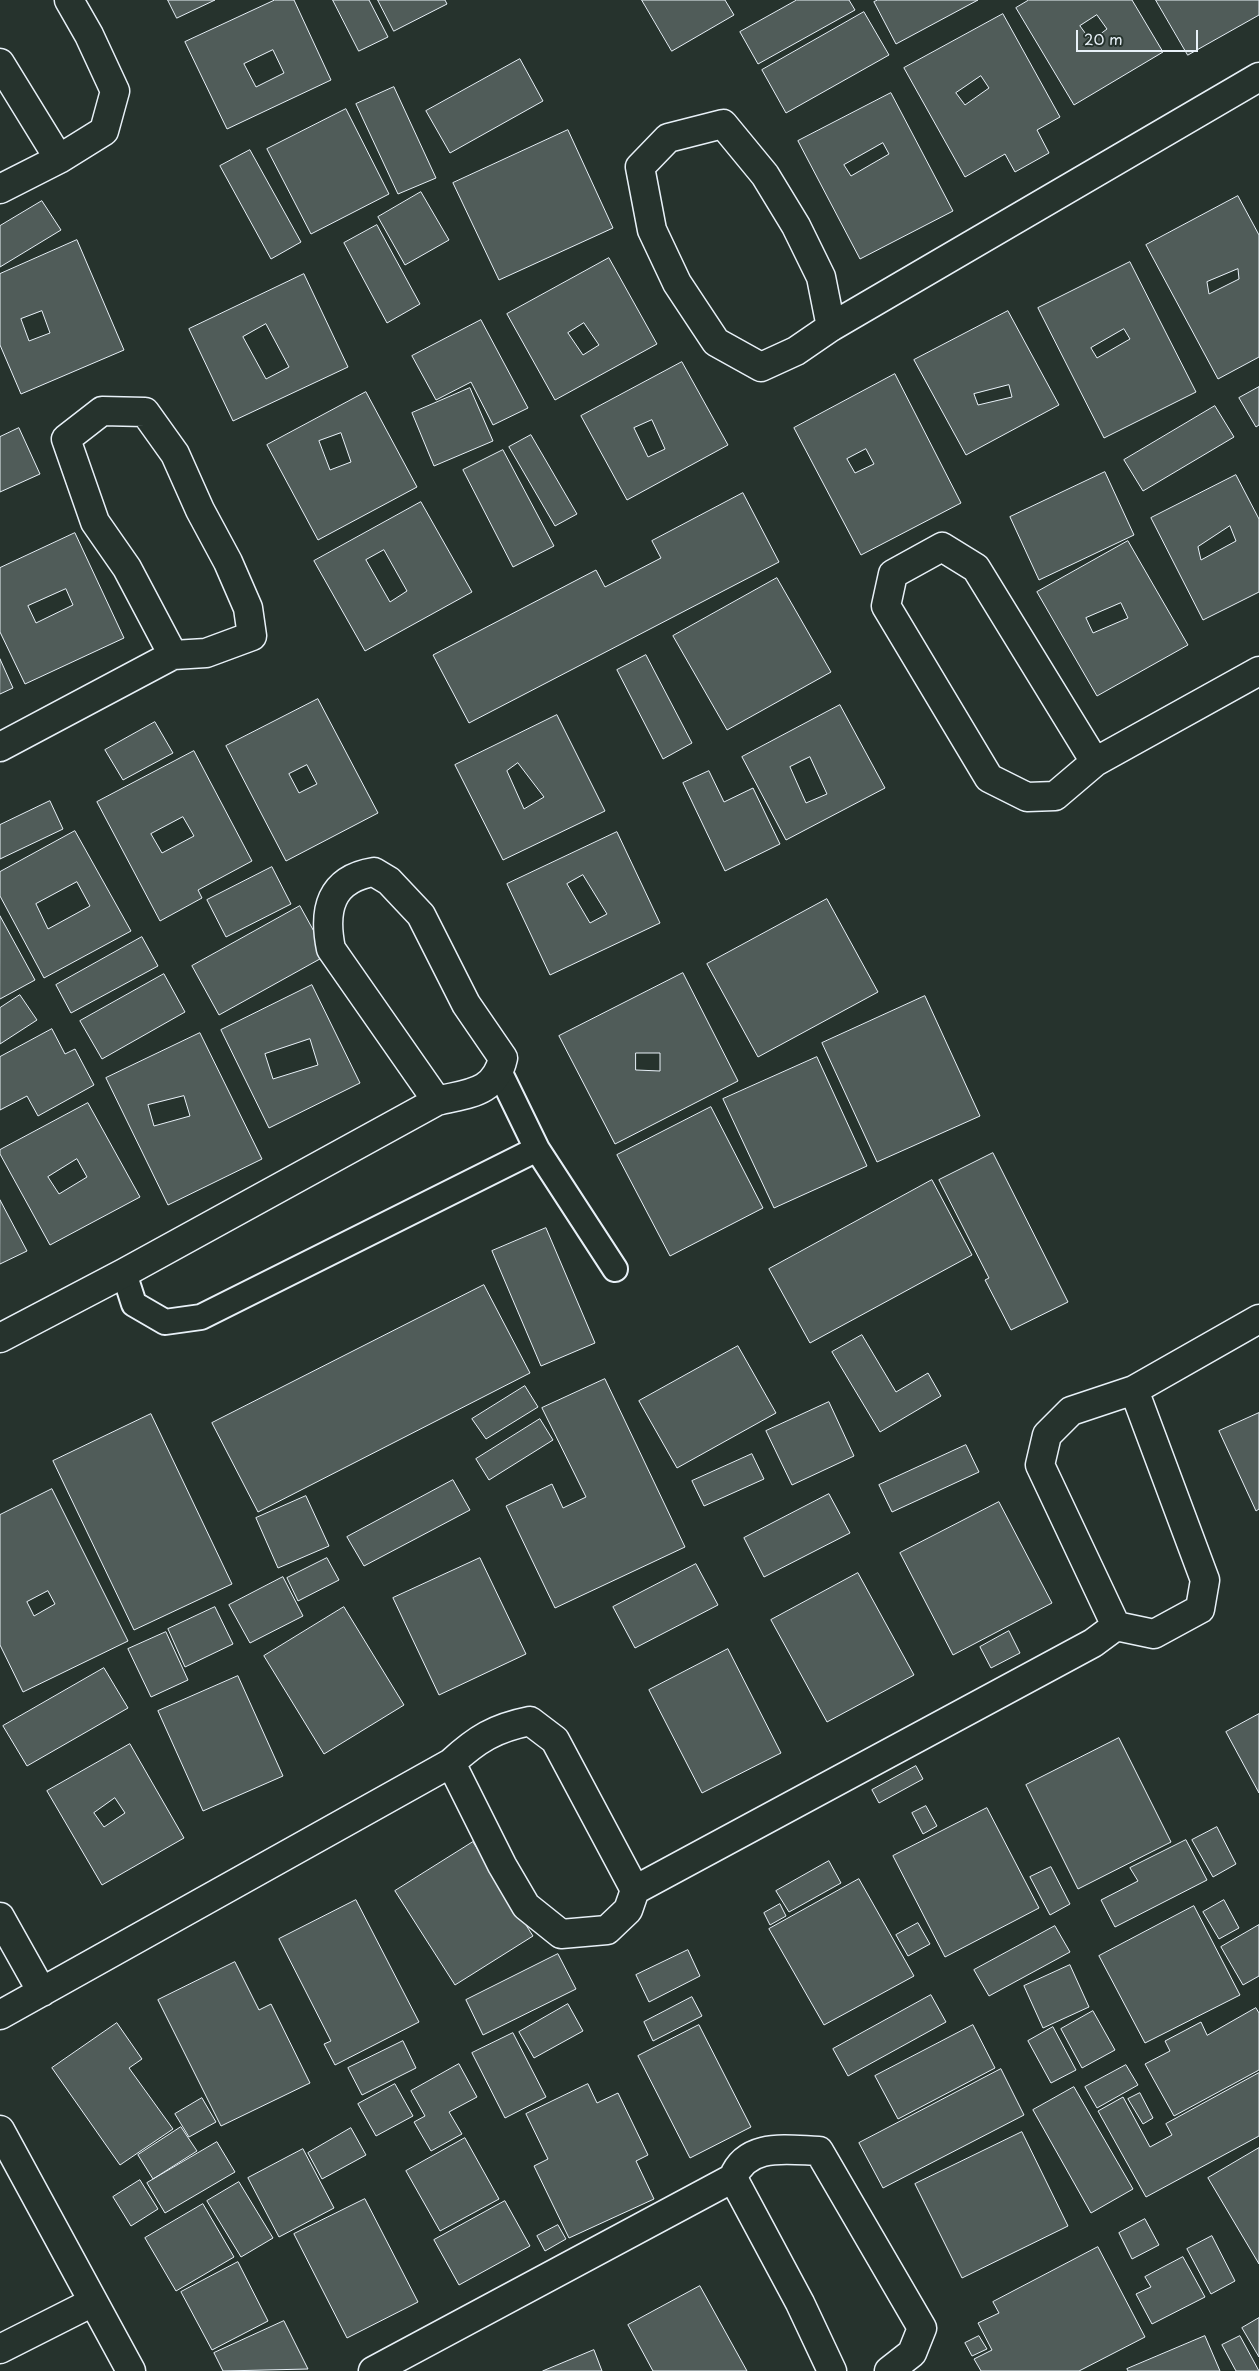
<!DOCTYPE html>
<style>
body{margin:0}
#map{position:relative;width:1259px;height:2371px;overflow:hidden;background:#26332d;font-family:"Playpen Sans",sans-serif}
canvas{display:block}
.scale{position:absolute;left:1076px;top:30px;width:122px;height:22px;box-sizing:border-box;border:2px solid #e8f1f8;border-top:0;padding-left:6px;font-size:15px;line-height:18px;white-space:nowrap;color:#e8f1f8;-webkit-text-stroke:4px #26332d;paint-order:stroke}
</style>
<div id="map">
<canvas width="1259" height="2371"></canvas>
<div class="scale">20 m</div>
</div>
<script>
const g = document.querySelector('canvas').getContext('2d');
g.lineJoin = 'round';
function fillPath(path, color) { g.fillStyle = color; g.fill(path, 'evenodd'); }
function stroke(path, color, width, dash) { g.strokeStyle = color; g.lineWidth = width; g.lineCap = dash ? 'butt' : 'round'; g.setLineDash(dash || []); g.stroke(path); }
const building = new Path2D(`
 M168,0h47l-38,18z
 M275,0h19l37,80 -104,49 -42,-87zM273,50l11,23 -28,14 -12,-23z
 M333,0h36l19,37 -29,14z
 M378,0h67l2,4 -53,27z
 M642,0h83l9,15 -62,36z
 M797,0h52l6,10 -97,54 -18,-32z
 M878,0h100l-82,44 -22,-42z
 M1029,0h103l31,52 -89,53 -58,-97zM1097,15l10,14 -16,12 -11,-15z
 M1156,0h103v15l-71,40z
 M864,12l25,43 -103,58 -24,-43z
 M1003,14l57,103 -23,13 12,23 -34,19 -10,-18 -40,23 -61,-109zM981,76l8,12 -24,17 -9,-12z
 M520,59l23,42 -93,52 -24,-42z
 M394,87l42,91 -38,16 -42,-90z
 M891,93l62,118 -93,48 -62,-118zM883,143l6,11 -38,22 -7,-11z
 M346,109l43,85 -78,40 -44,-85z
 M568,130l45,98 -114,52 -46,-97z
 M250,150l51,92 -30,17 -51,-93z
 M421,192l28,48 -44,25 -27,-48z
 M1238,196l21,39v122l-41,22 -72,-134zM1238,269l1,10 -30,15 -2,-12z
 M42,201l19,29 -61,37v-41z
 M377,225l43,79 -33,19 -43,-80z
 M77,240l47,110 -103,44 -21,-49v-71zM42,311l8,22 -21,8 -8,-22z
 M609,258l48,86 -102,56 -48,-86zM584,323l15,22 -16,10 -15,-22z
 M1130,262l66,130 -92,46 -66,-130zM1124,329l6,10 -33,19 -6,-10z
 M304,274l44,93 -115,54 -44,-92zM266,324l23,43 -23,12 -23,-42z
 M1008,311l51,94 -93,50 -52,-95zM1009,385l3,12 -34,8 -4,-11z
 M481,320l47,88 -35,17 -22,-43 -35,18 -24,-44z
 M682,362l46,83 -101,55 -46,-84zM652,420l13,29 -17,8 -14,-29z
 M895,374l66,129 -100,52 -67,-127zM866,449l8,15 -19,9 -8,-14z
 M1259,387v38l-3,2 -17,-29z
 M470,388l23,53 -59,25 -22,-53z
 M366,392l51,95 -99,53 -51,-95zM341,433l10,29 -21,8 -11,-29z
 M1215,406l19,31 -91,54 -19,-31z
 M19,428l21,46 -40,18v-55z
 M531,435l46,79 -22,12 -46,-79z
 M503,450l51,96 -41,21 -50,-97z
 M1105,472l29,63 -95,45 -29,-63z
 M1236,475l23,44v73l-56,28 -52,-102zM1230,526l6,15 -35,19 -3,-13z
 M743,493l36,69 -310,161 -36,-68 163,-85 9,17 56,-29 -9,-17z
 M421,502l51,90 -107,59 -51,-90zM384,550l23,41 -17,11 -24,-42z
 M75,533l49,105 -99,46 -25,-52v-64zM66,589l7,16 -37,18 -8,-17z
 M1128,541l60,104 -91,51 -60,-104zM1121,603l7,15 -35,15 -7,-15z
 M777,578l54,94 -104,58 -54,-94z
 M646,655l46,88 -29,16 -46,-89z
 M0,659l13,29 -13,6z
 M318,699l60,114 -92,48 -60,-115zM307,765l10,19 -18,9 -10,-19z
 M840,705l45,83 -99,52 -44,-83zM810,757l17,37 -21,9 -16,-36z
 M557,715l48,96 -102,49 -48,-95zM518,763l26,34 -20,12 -17,-38z
 M155,722l18,31 -50,27 -18,-30z
 M194,751l58,110 -54,29 4,8 -42,23 -63,-119zM183,817l11,19 -32,17 -11,-19z
 M709,771l15,31 29,-14 27,56 -55,27 -42,-88z
 M50,801l13,28 -63,30v-34z
 M75,831l56,100 -87,47 -44,-82v-24zM77,882l13,24 -42,23 -12,-25z
 M617,832l43,91 -110,52 -43,-91zM583,875l24,39 -17,9 -23,-39z
 M272,867l19,37 -65,33 -19,-37z
 M827,899l51,93 -120,65 -51,-93z
 M300,906l27,49 -108,60 -27,-49z
 M0,916l35,64 -35,19z
 M142,937l16,29 -87,47 -15,-28z
 M683,973l55,108 -123,63 -56,-108zM636,1053h24v18l-24,-1z
 M164,974l21,38 -83,47 -22,-38z
 M312,985l48,98 -91,45 -48,-98zM310,1039l8,26 -45,14 -8,-25z
 M20,995l17,25 -37,24v-36z
 M925,996l55,120 -103,46 -55,-119z
 M52,1029l13,25 10,-5 19,36 -56,31 -11,-20 -27,14v-53z
 M200,1033l62,126 -94,46 -62,-127zM184,1096l6,20 -36,10 -6,-21z
 M817,1057l50,109 -93,42 -51,-109z
 M88,1103l52,94 -90,48 -50,-91v-4zM77,1159l10,18 -28,17 -11,-17z
 M711,1107l52,101 -93,48 -53,-101z
 M993,1153l75,149 -57,28 -26,-50 4,-2 -50,-98z
 M932,1180l40,75 -162,88 -41,-74z
 M0,1200l27,51 -27,13z
 M546,1228l49,115 -54,23 -49,-115z
 M484,1285l46,88 -272,139 -46,-89z
 M862,1335l34,57 32,-19 13,23 -61,36 -48,-80z
 M738,1346l38,67 -99,55 -38,-67z
 M605,1379l80,168 -130,61 -49,-102 46,-22 11,24 23,-11 -44,-89z
 M525,1386l13,21 -52,32 -14,-20z
 M829,1402l25,54 -62,29 -26,-54z
 M1259,1413v96l-3,2 -37,-80z
 M151,1414l81,170 -98,46 -81,-169z
 M540,1419l13,21 -64,40 -13,-21z
 M966,1445l13,27 -87,40 -13,-27z
 M752,1454l12,25 -60,27 -12,-25z
 M453,1480l17,30 -106,56 -17,-29z
 M52,1489l76,152 -105,51 -23,-47v-130zM48,1591l7,13 -21,12 -7,-14z
 M829,1494l21,39 -86,44 -20,-39z
 M306,1496l23,50 -51,22 -22,-50z
 M999,1502l53,101 -99,52 -53,-102z
 M327,1558l12,22 -41,21 -11,-23z
 M480,1558l46,96 -87,41 -46,-97z
 M696,1564l22,41 -83,43 -22,-41z
 M858,1573l56,102 -87,47 -56,-102z
 M283,1577l20,39 -53,27 -21,-38z
 M215,1607l18,37 -48,23 -17,-38z
 M344,1607l60,98 -80,49 -60,-98z
 M1009,1631l11,22 -29,15 -11,-21z
 M166,1632l22,48 -37,17 -23,-48z
 M728,1649l53,104 -79,40 -53,-103z
 M104,1668l24,40 -101,58 -24,-40z
 M238,1676l45,100 -80,35 -45,-100z
 M1259,1714v79l-33,-61z
 M1119,1738l52,104 -93,47 -52,-104z
 M130,1744l54,94 -82,47 -55,-94zM115,1798l10,15 -21,14 -10,-14z
 M916,1766l7,13 -44,24 -7,-13z
 M926,1806l11,20 -14,8 -11,-21z
 M987,1808l52,100 -94,49 -52,-101z
 M1217,1827l19,37 -23,13 -21,-37z
 M1186,1840l21,40 -92,47 -14,-27 37,-19 -8,-13z
 M473,1842l60,94 -78,49 -60,-94z
 M829,1861l12,22 -52,29 -13,-21z
 M1051,1867l19,37 -20,11 -20,-38z
 M859,1879l55,97 -90,49 -55,-96z
 M356,1900l63,122 -84,43 -11,-21 7,-3 -52,-102z
 M1224,1900l15,28 -20,11 -16,-27z
 M780,1904l6,12 -16,9 -6,-12z
 M1194,1906l46,89 -95,48 -46,-87z
 M918,1923l12,21 -22,12 -12,-21z
 M1259,1925v51l-16,9 -22,-38z
 M1055,1926l15,26 -81,44 -15,-26z
 M688,1950l12,26 -51,26 -13,-27z
 M558,1954l18,35 -93,46 -17,-35z
 M235,1962l24,48 12,-6 39,79 -89,43 -63,-126z
 M1070,1965l19,42 -46,21 -19,-42z
 M931,1995l15,27 -98,54 -15,-27z
 M692,1997l10,19 -49,25 -9,-19z
 M568,2004l15,27 -49,27 -15,-26z
 M1256,2008l3,5v57l-85,46 -29,-52 25,-13 -5,-10 36,-19 6,13z
 M1093,2011l22,39 -33,18 -21,-39z
 M117,2023l25,36 -13,9 44,61 -53,36 -68,-97z
 M699,2025l52,102 -61,31 -52,-102z
 M973,2025l22,43 -97,51 -23,-43z
 M1053,2027l23,43 -25,13 -23,-42z
 M513,2033l33,64 -41,21 -33,-65z
 M403,2041l13,27 -54,27 -14,-27z
 M459,2064l18,33 -28,15 13,22 -31,17 -17,-29 11,-6 -14,-25z
 M1126,2065l12,20 -41,23 -12,-21z
 M1001,2069l23,46 -141,73 -24,-45z
 M1259,2073v63l-113,61 -48,-86 25,-14 27,50 22,-12 -6,-11z
 M395,2084l18,32 -37,20 -18,-32z
 M588,2084l9,19 21,-10 30,62 -12,6 18,38 -85,39 -35,-72 14,-7 -22,-45z
 M1074,2087l59,102 -42,24 -58,-103z
 M1140,2093l13,25 -10,6 -15,-25z
 M202,2098l14,24 -27,15 -14,-23z
 M181,2127l16,24 -44,28 -15,-24z
 M351,2128l15,27 -44,24 -14,-26z
 M1022,2132l46,94 -106,52 -47,-94z
 M465,2138l34,61 -59,32 -34,-60z
 M217,2142l18,30 -70,41 -18,-30z
 M1259,2148v116l-51,-86z
 M303,2149l31,59 -55,29 -31,-59z
 M140,2180l18,29 -27,17 -18,-29z
 M239,2182l34,56 -32,19 -34,-56z
 M365,2199l53,103 -71,36 -53,-104z
 M505,2201l25,45 -71,39 -25,-45z
 M203,2204l31,53 -58,34 -31,-53z
 M1145,2219l14,26 -27,14 -13,-26z
 M558,2225l8,14 -21,12 -8,-15z
 M1212,2236l23,45 -24,13 -24,-45z
 M1098,2247l47,90 -66,34h-98l-7,-12 18,-9 -14,-27 21,-10 -6,-11z
 M1183,2257l22,40 -53,27 -16,-30 15,-7 -6,-10z
 M238,2262l30,59 -56,29 -31,-58z
 M700,2286l47,85h-94l-25,-46z
 M1259,2318v39l-17,-29z
 M284,2321l24,48 -85,2 -9,-18z
 M979,2336l8,13 -15,7 -7,-13z
 M1205,2336l15,35h-92l-1,-2z
 M1240,2336l19,35h-23l-14,-26z
 M594,2350l8,21h-59z`);
const lane = new Path2D(`
 M500,1073l37,76 78,120
 M124,1273l10,31 31,18 36,-5 336,-168`);
const street = new Path2D(`
 M0,63l59,96
 M0,189l59,-30 45,-28 11,-40 -26,-56 -20,-35
 M831,327l-10,-50 -25,-51 -31,-51 -42,-51 -55,14 -28,29 12,63 25,53 39,59 45,25 35,-16 35,-24 428,-250
 M0,747l173,-92 33,-2 46,-17 -4,-28 -20,-46 -28,-52 -25,-56 -30,-42 -43,-1 -36,28 29,83 32,46 46,87
 M1095,762l-119,-194 -34,-21 -49,27 -7,32 103,172 38,19 28,-1 40,-34 164,-91
 M0,1338l124,-65 313,-172c31,-8 58,-7 66,-43l-37,-54 -45,-89 -32,-34 -15,-9c-44,7 -51,38 -43,77l106,152
 M1116,1626l38,8 46,-25 5,-29 -71,-190
 M451,1763l51,102 24,41 35,28 46,-4 21,-20 7,-20 458,-247 23,-17 -76,-161 7,-30 24,-24 63,-21 125,-71
 M0,1917l42,75
 M0,2015l451,-252c26,-24 44,-35 79,-42l25,19 80,150
 M0,2130l131,241
 M733,2178l67,125 32,68
 M0,2349l93,-47
 M373,2371l360,-193c14,-36 54,-28 86,-27l103,177 -10,25 -23,18`);
fillPath(building, '#505c59');
stroke(building, '#e8f1f8', 1);
stroke(lane, '#e8f1f8', 28);
stroke(street, '#e8f1f8', 31);
stroke(lane, '#26332d', 24);
stroke(street, '#26332d', 28);
</script>
